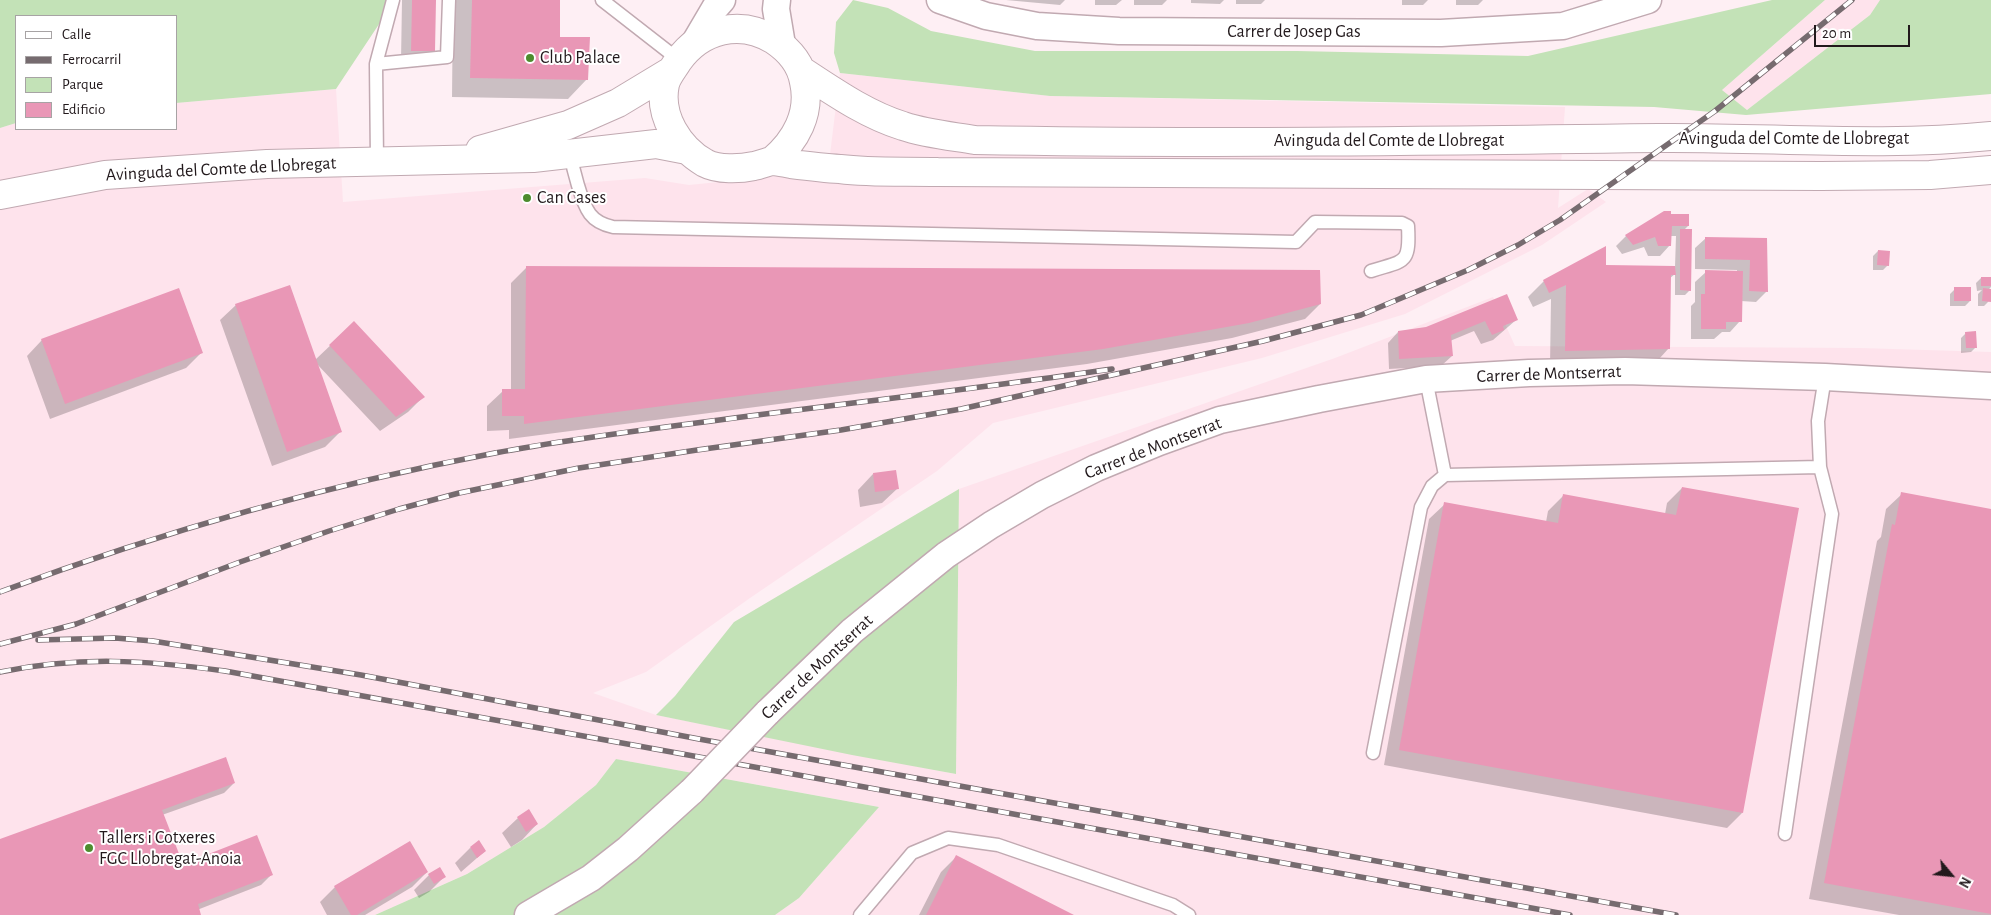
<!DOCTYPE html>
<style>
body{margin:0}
#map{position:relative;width:1991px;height:915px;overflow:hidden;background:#feeff4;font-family:"Alegreya Sans",sans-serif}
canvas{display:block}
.legend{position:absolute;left:15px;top:15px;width:162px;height:115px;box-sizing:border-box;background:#fff;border:1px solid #a7a3a4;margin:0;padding:6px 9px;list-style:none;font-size:15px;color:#22191c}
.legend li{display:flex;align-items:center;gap:10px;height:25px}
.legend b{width:25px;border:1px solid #a7a3a4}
.north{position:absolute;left:1926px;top:850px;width:50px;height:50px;-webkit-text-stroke:4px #fff;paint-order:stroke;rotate:118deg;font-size:14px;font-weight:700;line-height:20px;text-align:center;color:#22191c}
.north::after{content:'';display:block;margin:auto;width:18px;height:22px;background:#22191c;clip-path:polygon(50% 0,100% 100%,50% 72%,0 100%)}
.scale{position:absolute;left:1814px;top:25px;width:96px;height:22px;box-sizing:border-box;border:2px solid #22191c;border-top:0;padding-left:6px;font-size:15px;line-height:18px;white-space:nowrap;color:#22191c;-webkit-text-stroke:4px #fff;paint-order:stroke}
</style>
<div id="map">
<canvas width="1991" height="915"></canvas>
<ul class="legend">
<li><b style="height:6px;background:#fff"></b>Calle</li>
<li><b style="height:6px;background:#766b6f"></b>Ferrocarril</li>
<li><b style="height:14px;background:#c3e2b7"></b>Parque</li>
<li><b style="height:14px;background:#e997b6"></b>Edificio</li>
</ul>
<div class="north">N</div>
<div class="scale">20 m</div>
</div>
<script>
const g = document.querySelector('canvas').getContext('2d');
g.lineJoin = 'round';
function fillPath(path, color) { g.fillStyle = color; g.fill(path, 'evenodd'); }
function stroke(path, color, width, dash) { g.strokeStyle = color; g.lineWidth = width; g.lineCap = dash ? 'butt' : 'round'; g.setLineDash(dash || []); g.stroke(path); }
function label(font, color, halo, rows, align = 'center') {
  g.font = font + ' "Alegreya Sans",sans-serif'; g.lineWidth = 4; g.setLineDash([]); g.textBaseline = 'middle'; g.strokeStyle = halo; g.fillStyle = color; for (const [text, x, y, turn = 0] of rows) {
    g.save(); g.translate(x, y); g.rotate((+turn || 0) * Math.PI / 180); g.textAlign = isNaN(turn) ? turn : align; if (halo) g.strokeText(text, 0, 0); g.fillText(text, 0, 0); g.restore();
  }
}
const built = new Path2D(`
 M1825,0h55l-10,15 -123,95 -25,-20z
 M840,73l210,23 515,11 -7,101 30,-19 18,13 -64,43 -137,69 -143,44 -269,65 -56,48 -187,127 -104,74 -53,21 63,22 300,59 3,-285 376,-131 158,-61 22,49 345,2 131,4v563h-1216l24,-17 80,-91 -263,-48 -20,26 -52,42 -77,47 -92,41h-375v-787l16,-5v6h160v-26l160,-14 7,113 302,-24 44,7 99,-10 39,4z`);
const green = new Path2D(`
 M0,0h395l-59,89 -160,14v-87h-160v107l-16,5z
 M853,0l35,8 43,23 104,20h262l231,5 244,-56h53l-103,90 25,20 123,-95 10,-15h111v94l-245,21 -92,-8 -604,-11 -210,-23 -6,-20 2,-31z
 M959,489l-3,285 -104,-19 -196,-40 19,-19 59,-74z
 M616,759l263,48 -80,91 -24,17h-400l92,-41 77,-47 52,-42z`);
const shadow = new Path2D(`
 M402,0h33l-1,51 -10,10h-23z
 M453,0h106l-1,38 29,41 -19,20 -116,-2z
 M1006,0h59l-5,5z
 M1095,0h27l-6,5h-21z
 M1134,0h33l-5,5h-28z
 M1191,0h33l-4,4 -29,-1z
 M1236,0h29l-4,4h-25z
 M1402,0h26l-5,5h-21z
 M1456,0h27l-5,5h-22z
 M1670,215l18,11 -4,4 6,60 -5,5h-10v-21l-6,5v69l-10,11 -49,1 -60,6 1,-67 -18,8 -5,-10 16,-16 61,-33v19h70l1,-31h-6v9l-10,11h-12l-4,-9 -22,7 -6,-8 10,-10z
 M1706,238l60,1 1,52 -11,11 -15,-1 -1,20 -10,11h-8l-8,7h-23v-33l4,-4v-20l11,-10h31v-2l-42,-1v-21z
 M1878,251l10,14 -5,5h-10v-14z
 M526,268l794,36 -15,15 -73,19 -145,26 -578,75v-9l-22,1v-25l16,-15h8v-108z
 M1981,278h10v9l-3,3 1,11 -5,5h-6v-12l4,-4 -5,1 -1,-8z
 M1955,289l15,12 -5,5h-15v-12z
 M1506,296l10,24 -23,20 -12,4 -7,-13 -24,10 2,15 -11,10 -52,3 -1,-26 10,-11 28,-4z
 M236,305l79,55 39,-37 69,74 -15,15 -28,19 -64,-68 24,69 -15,15 -53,19 -52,-146z
 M1966,333l10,14 -5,5 -10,1v-15z
 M42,340l159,13 -15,15 -136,51 -23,-63z
 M873,474l25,14 -16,15 -22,4 -2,-17z
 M1682,488l60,325 -15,15 -343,-63 45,-246 16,-15 101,18 2,-11 15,-15 102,18 2,-11z
 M1902,494l89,16v405h-92l-90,-16 68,-358 4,-4 5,-28z
 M234,783l-10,10 -62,22 20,53 89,7 -10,10 -64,25 2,5h-199v-75z
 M528,811l9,13 -15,16 -11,7 -9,-14 16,-15z
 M470,848l15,3 -24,21 -6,-9z
 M956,857l115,58h-152l22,-43z
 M427,872l-15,15 -47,28h-38l-7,-13 15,-15z
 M429,875l15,2 -15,15 -10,6 -5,-8z`);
const building = new Path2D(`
 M412,0h24l-1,51h-24z
 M472,0h88v37h30l-2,43 -118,-2z
 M1664,211h7v3h18v12h-17l-1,20h-13l-3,-9 -22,8 -8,-10z
 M1680,229h12l-1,62 -11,-1z
 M1705,237l62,1 1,54 -19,-1 1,-31 -45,-1z
 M1606,246v19l69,1 1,9h-5l-1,74 -105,2 1,-66 -17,8 -6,-13z
 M1878,250l12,1 -1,15 -12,-1z
 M526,266l794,4 1,34 -72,19 -146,26 -579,75v-8h-22v-27h23z
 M1705,270l38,1 -1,51h-16v7h-25v-35h4z
 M1981,277h10v9h-10z
 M290,285l52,147 -55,20 -52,-148z
 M1954,287h17v14h-17z
 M179,288l24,65 -138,51 -24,-65z
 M1983,288l8,1v13l-9,-1z
 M1507,294l11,26 -15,6 1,4 -12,5 -7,-14 -34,14 2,21 -54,3 -1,-28 28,-4z
 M354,321l71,76 -29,20 -67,-72z
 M1976,331l1,17h-11l-1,-16z
 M896,470l3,19 -24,3 -2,-19z
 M1682,487l117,21 -56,305 -344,-63 45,-248 114,21 5,-29 113,21z
 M1901,492l90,17v405l-167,-31 68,-359 3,1z
 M226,757l9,26 -73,27 21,54 74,-29 16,40 -75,29 3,11h-201v-76z
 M529,809l9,15 -12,8 -9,-15z
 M479,840l7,11 -9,7 -7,-11z
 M410,841l18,31 -71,43h-6l-17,-29z
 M956,855l118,60h-148z
 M440,867l6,10 -12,7 -6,-10z`);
const lane = new Path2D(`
 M602,0l77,60
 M376,64l71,-7 2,-57
 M570,153c3,15 11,49 20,61 6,8 14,11 23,13l683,15 19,-20 87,1 6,3c2,39 -3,34 -37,45
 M377,161l-1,-97 17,-64
 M1426,379l19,96
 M1373,753l48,-246 11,-21 13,-11 375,-8
 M1785,834l47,-320 -12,-47 -2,-46 7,-44
 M860,915l52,-62 36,-15 50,7 175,60 16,10`);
const street = new Path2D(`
 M777,0l-1,9 6,36
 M940,0l46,16 51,10 82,5 322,2 122,-7 85,-26
 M695,42l20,-34 7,-8
 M767,713l85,-82 94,-76 45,-30 51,-30 54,-27 63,-26 61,-22 99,-21 107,-20 103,-6 96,-2 200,6 166,9
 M528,915l63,-37 37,-29 64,-58`);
const secondary = new Path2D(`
 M802,71c32,21 65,44 101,55 24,8 48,10 72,14 228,4 456,1 684,-2 111,-1 222,9 332,-2
 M480,150l88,-25 50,-22 53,-32
 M772,161c24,-20 39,-48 32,-79 -3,-18 -15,-32 -30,-42 -34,-21 -73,-11 -96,21 -4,7 -11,15 -13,23 -7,32 14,64 40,79 13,7 35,6 49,3 6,-1 12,-4 18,-5 6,0 13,2 19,3 16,2 32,4 49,5 32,4 66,2 98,3l883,4 109,-1 61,-5
 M0,195l105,-20 162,-11 266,-6 123,-14 31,6`);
const rail = new Path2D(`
 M0,592c161,-60 326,-107 495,-139 69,-13 139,-22 209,-31 136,-18 272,-33 408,-53
 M38,640l77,-2 38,3 208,34 338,64 977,176
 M0,644l76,-20 164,-62 89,-31 70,-22 60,-16 120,-25 118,-18 144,-20 120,-21 302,-68 98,-26 107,-45 50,-25 42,-25 155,-109 137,-111
 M0,672c79,-16 145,-12 225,-1l1345,244`);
const streetBridge = new Path2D(`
 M692,791l75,-78`);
const markers = [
 [530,58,5,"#4d8c2e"],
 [527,198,5,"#4d8c2e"],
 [89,848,5,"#4d8c2e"]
];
const streetNames = [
 ["Carrer de Josep Gas",1294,32],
 ["Avinguda del Comte de Llobregat",1794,139],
 ["Avinguda del Comte de Llobregat",1389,141],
 ["Avinguda del Comte de Llobregat",221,169,-3],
 ["Carrer de Montserrat",1549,374,-2],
 ["Carrer de Montserrat",1153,448,-21],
 ["Carrer de Montserrat",817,667,-43]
];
const poiNames = [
 ["Club Palace",540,58],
 ["Can Cases",537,198],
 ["Tallers i Cotxeres",99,838],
 ["FGC Llobregat-Anoia",99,859]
];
fillPath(built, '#fee3ec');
fillPath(green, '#c3e2b7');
fillPath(shadow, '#0003');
fillPath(building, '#e997b6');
stroke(lane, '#c1a9b1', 15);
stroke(street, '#c1a9b1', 29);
stroke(secondary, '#c1a9b1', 30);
stroke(lane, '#fff', 12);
stroke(street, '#fff', 26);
stroke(secondary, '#fff', 28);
stroke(rail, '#766b6f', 5.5);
stroke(rail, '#fff', 4, [11]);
stroke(streetBridge, '#c1a9b1', 29, []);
stroke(streetBridge, '#fff', 26);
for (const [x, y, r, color] of markers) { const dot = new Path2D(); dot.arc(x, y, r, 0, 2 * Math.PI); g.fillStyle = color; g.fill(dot); stroke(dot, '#fff', 2); }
label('18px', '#22191c', '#fff', streetNames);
label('18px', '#22191c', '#fff', poiNames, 'left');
</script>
